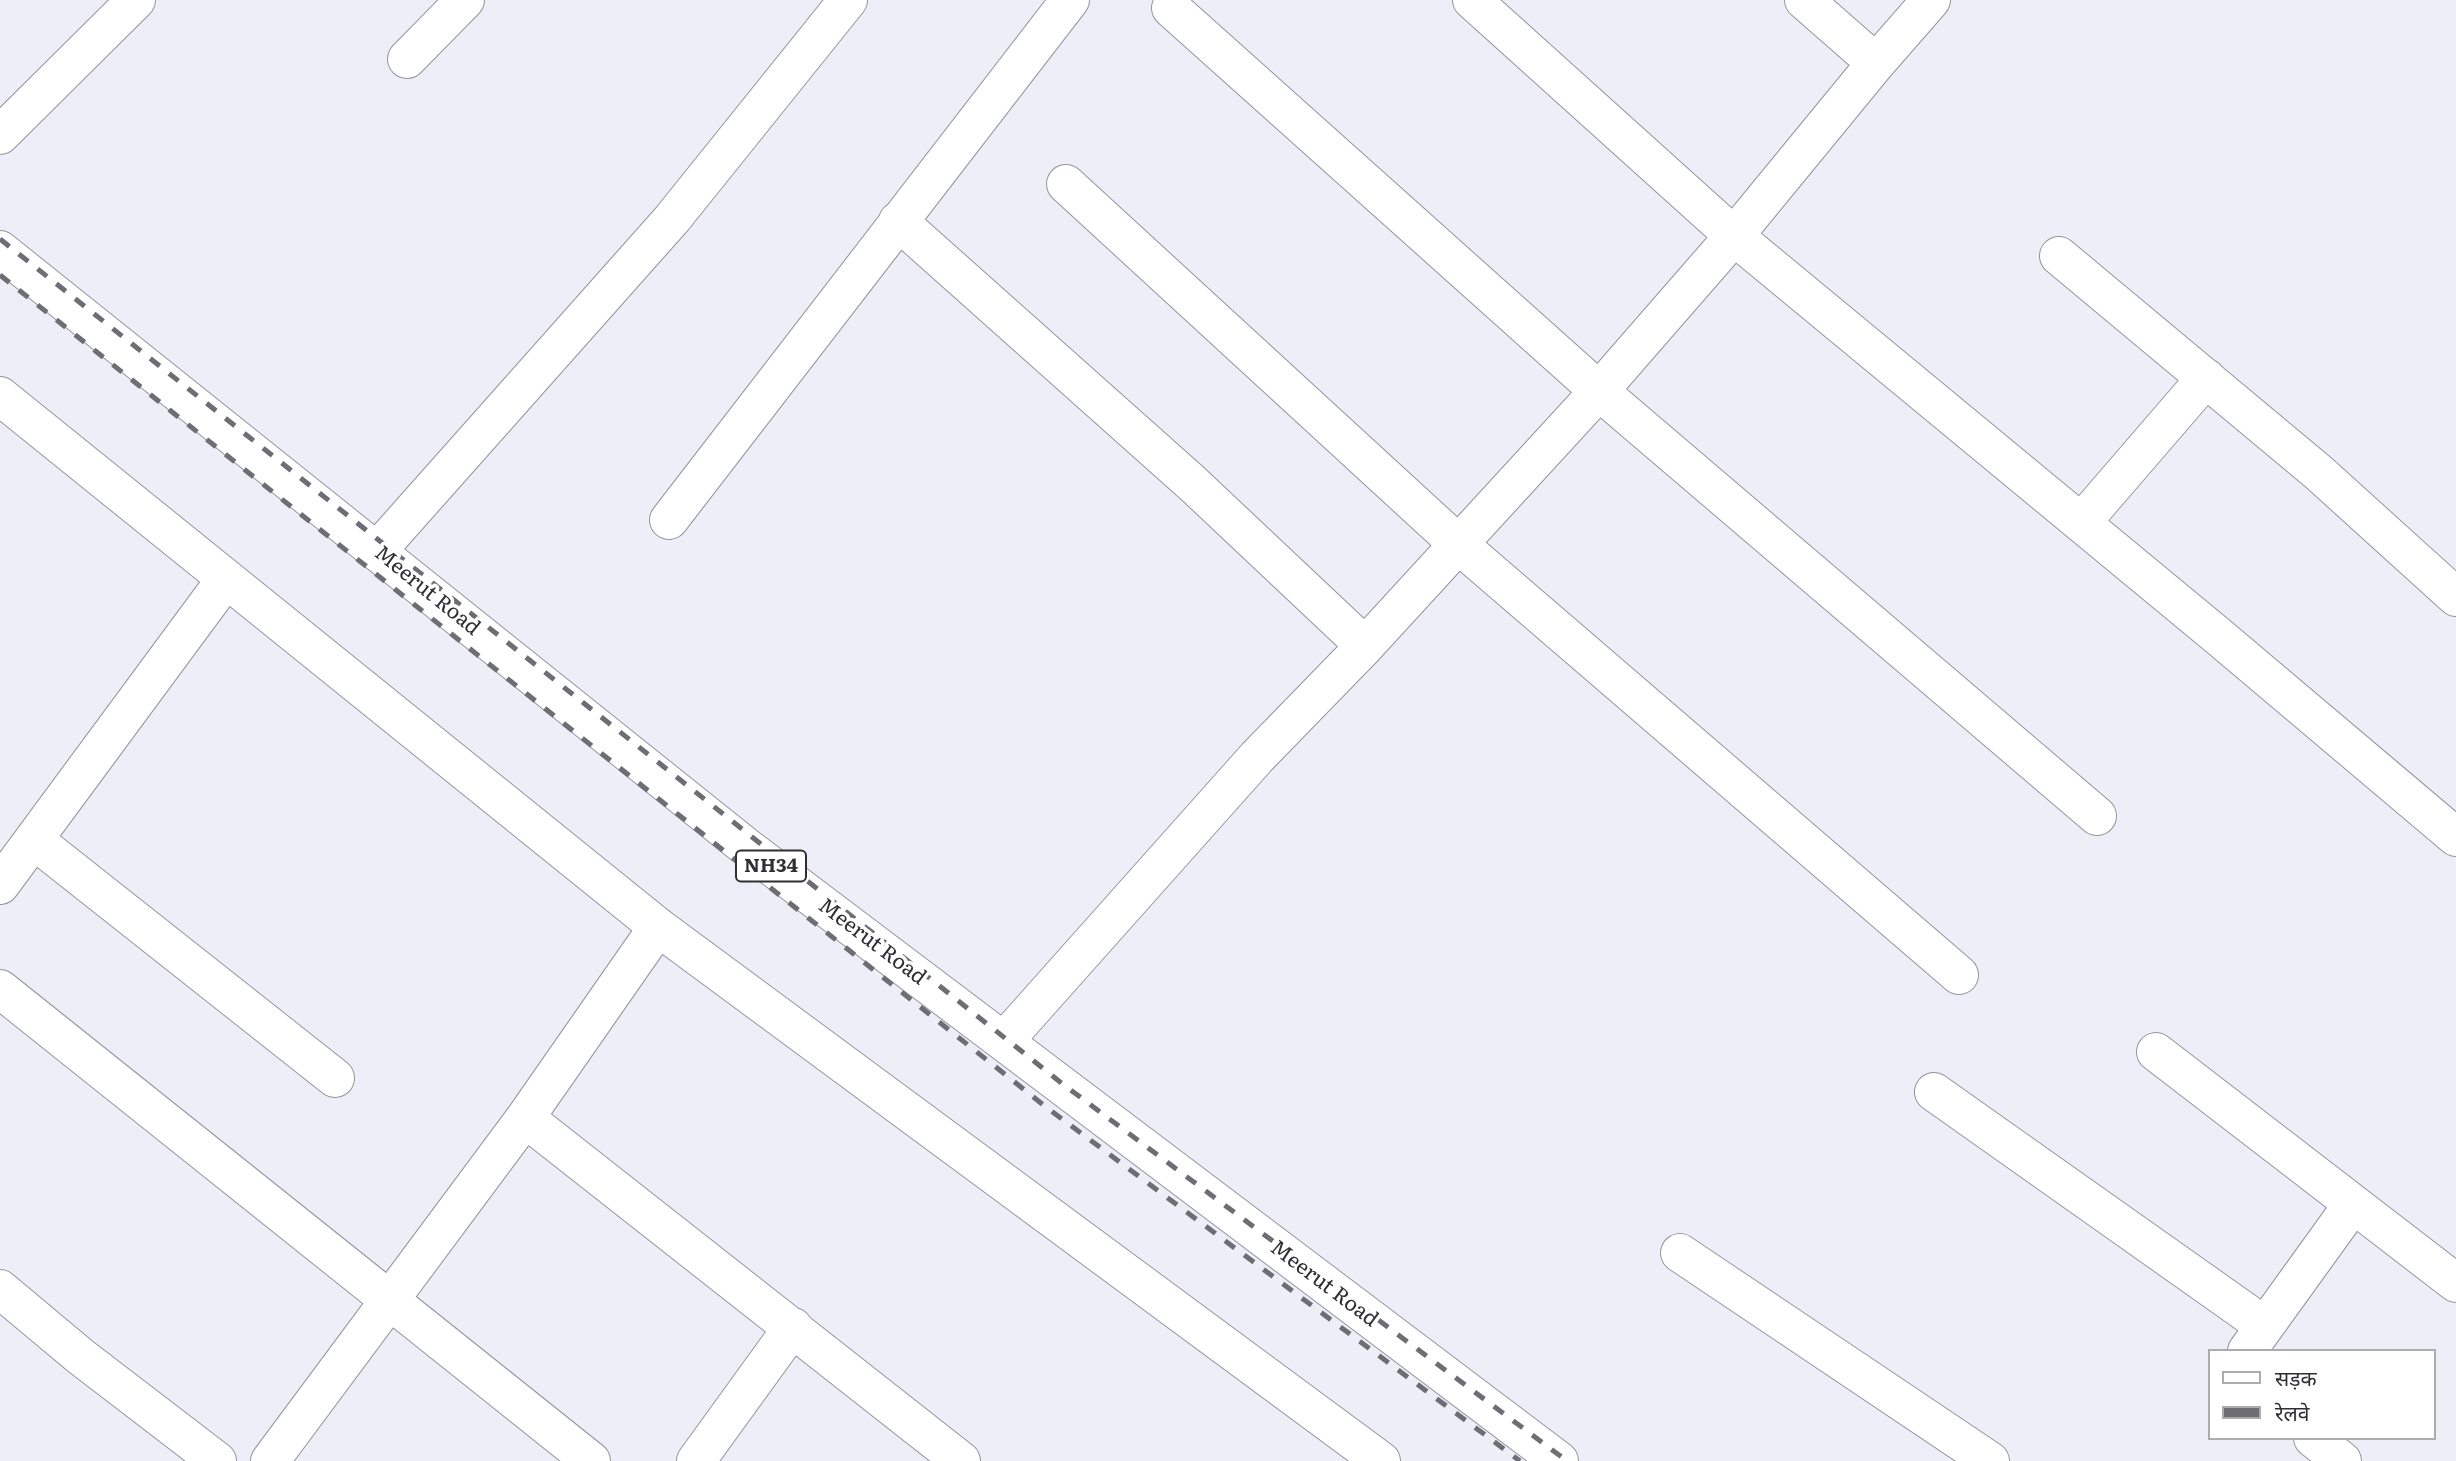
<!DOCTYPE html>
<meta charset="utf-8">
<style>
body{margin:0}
#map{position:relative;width:2456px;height:1461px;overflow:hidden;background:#eeeef9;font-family:Literata,"Noto Sans Devanagari",serif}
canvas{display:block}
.legend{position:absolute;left:2208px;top:1349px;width:228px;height:91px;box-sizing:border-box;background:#fff;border:2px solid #acacad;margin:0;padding:9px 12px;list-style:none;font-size:21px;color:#2f2f33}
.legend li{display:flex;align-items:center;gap:14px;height:35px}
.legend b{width:35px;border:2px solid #acacad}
</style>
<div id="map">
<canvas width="2456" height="1461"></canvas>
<ul class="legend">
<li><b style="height:9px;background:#fff"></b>सड़क</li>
<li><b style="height:9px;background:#6d6d73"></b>रेलवे</li>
</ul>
</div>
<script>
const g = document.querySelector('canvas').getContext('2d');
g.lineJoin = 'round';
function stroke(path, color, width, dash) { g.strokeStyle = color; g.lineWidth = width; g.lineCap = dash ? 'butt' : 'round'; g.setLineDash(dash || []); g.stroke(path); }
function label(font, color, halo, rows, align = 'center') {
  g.font = font + ' Literata,serif'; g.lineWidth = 7; g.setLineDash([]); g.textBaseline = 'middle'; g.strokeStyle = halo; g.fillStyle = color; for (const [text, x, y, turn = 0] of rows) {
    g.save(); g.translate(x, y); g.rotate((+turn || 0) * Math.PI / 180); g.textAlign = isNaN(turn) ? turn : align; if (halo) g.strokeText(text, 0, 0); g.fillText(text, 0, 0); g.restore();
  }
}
const street = new Path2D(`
 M1472,0l262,236 484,400 238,201
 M1804,0l72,63
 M1171,8l428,383 498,425
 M407,59l58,-59
 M0,135l136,-135
 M1066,184l391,359 502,432
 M898,221l294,262 173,163
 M2059,256l259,216 138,125
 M669,520l401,-520
 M2081,523l125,-145
 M377,551l295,-332 176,-219
 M34,840l301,238
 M0,885l226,-306
 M0,989l591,472
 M1004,1041l253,-284 108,-111 234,-255 135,-155 142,-173 55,-63
 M2156,1052l300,231
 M1934,1092l331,234
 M525,1118l436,343
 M1680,1253l310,208
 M0,1289l80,67 137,105
 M2247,1351l106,-147
 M2313,1438l29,23
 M270,1461l255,-343 133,-191
 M696,1461l97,-134`);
const highway = new Path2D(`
 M0,250l750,600 809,611
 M0,396l658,531 723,534`);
const rail = new Path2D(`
 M0,239l1064,846 503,376
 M0,275l1046,832 474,354`);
const shields = [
 [771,866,70]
];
const shieldNames = [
 ["NH34",771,866]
];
const streetNames = [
 ["Meerut Road",427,591,39],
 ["Meerut Road",872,942,37],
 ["Meerut Road",1324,1284,37]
];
stroke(street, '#94949e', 40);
stroke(highway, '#94949e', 40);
stroke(street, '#fff', 38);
stroke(highway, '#fff', 38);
stroke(rail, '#6d6d73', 5, [12, 12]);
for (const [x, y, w] of shields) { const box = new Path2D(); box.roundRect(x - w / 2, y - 15.5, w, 31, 5); g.fillStyle = '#fff'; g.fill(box); stroke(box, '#2f2f33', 2); }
label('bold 19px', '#2f2f33', null, shieldNames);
label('21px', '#2f2f33', '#fff', streetNames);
</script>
